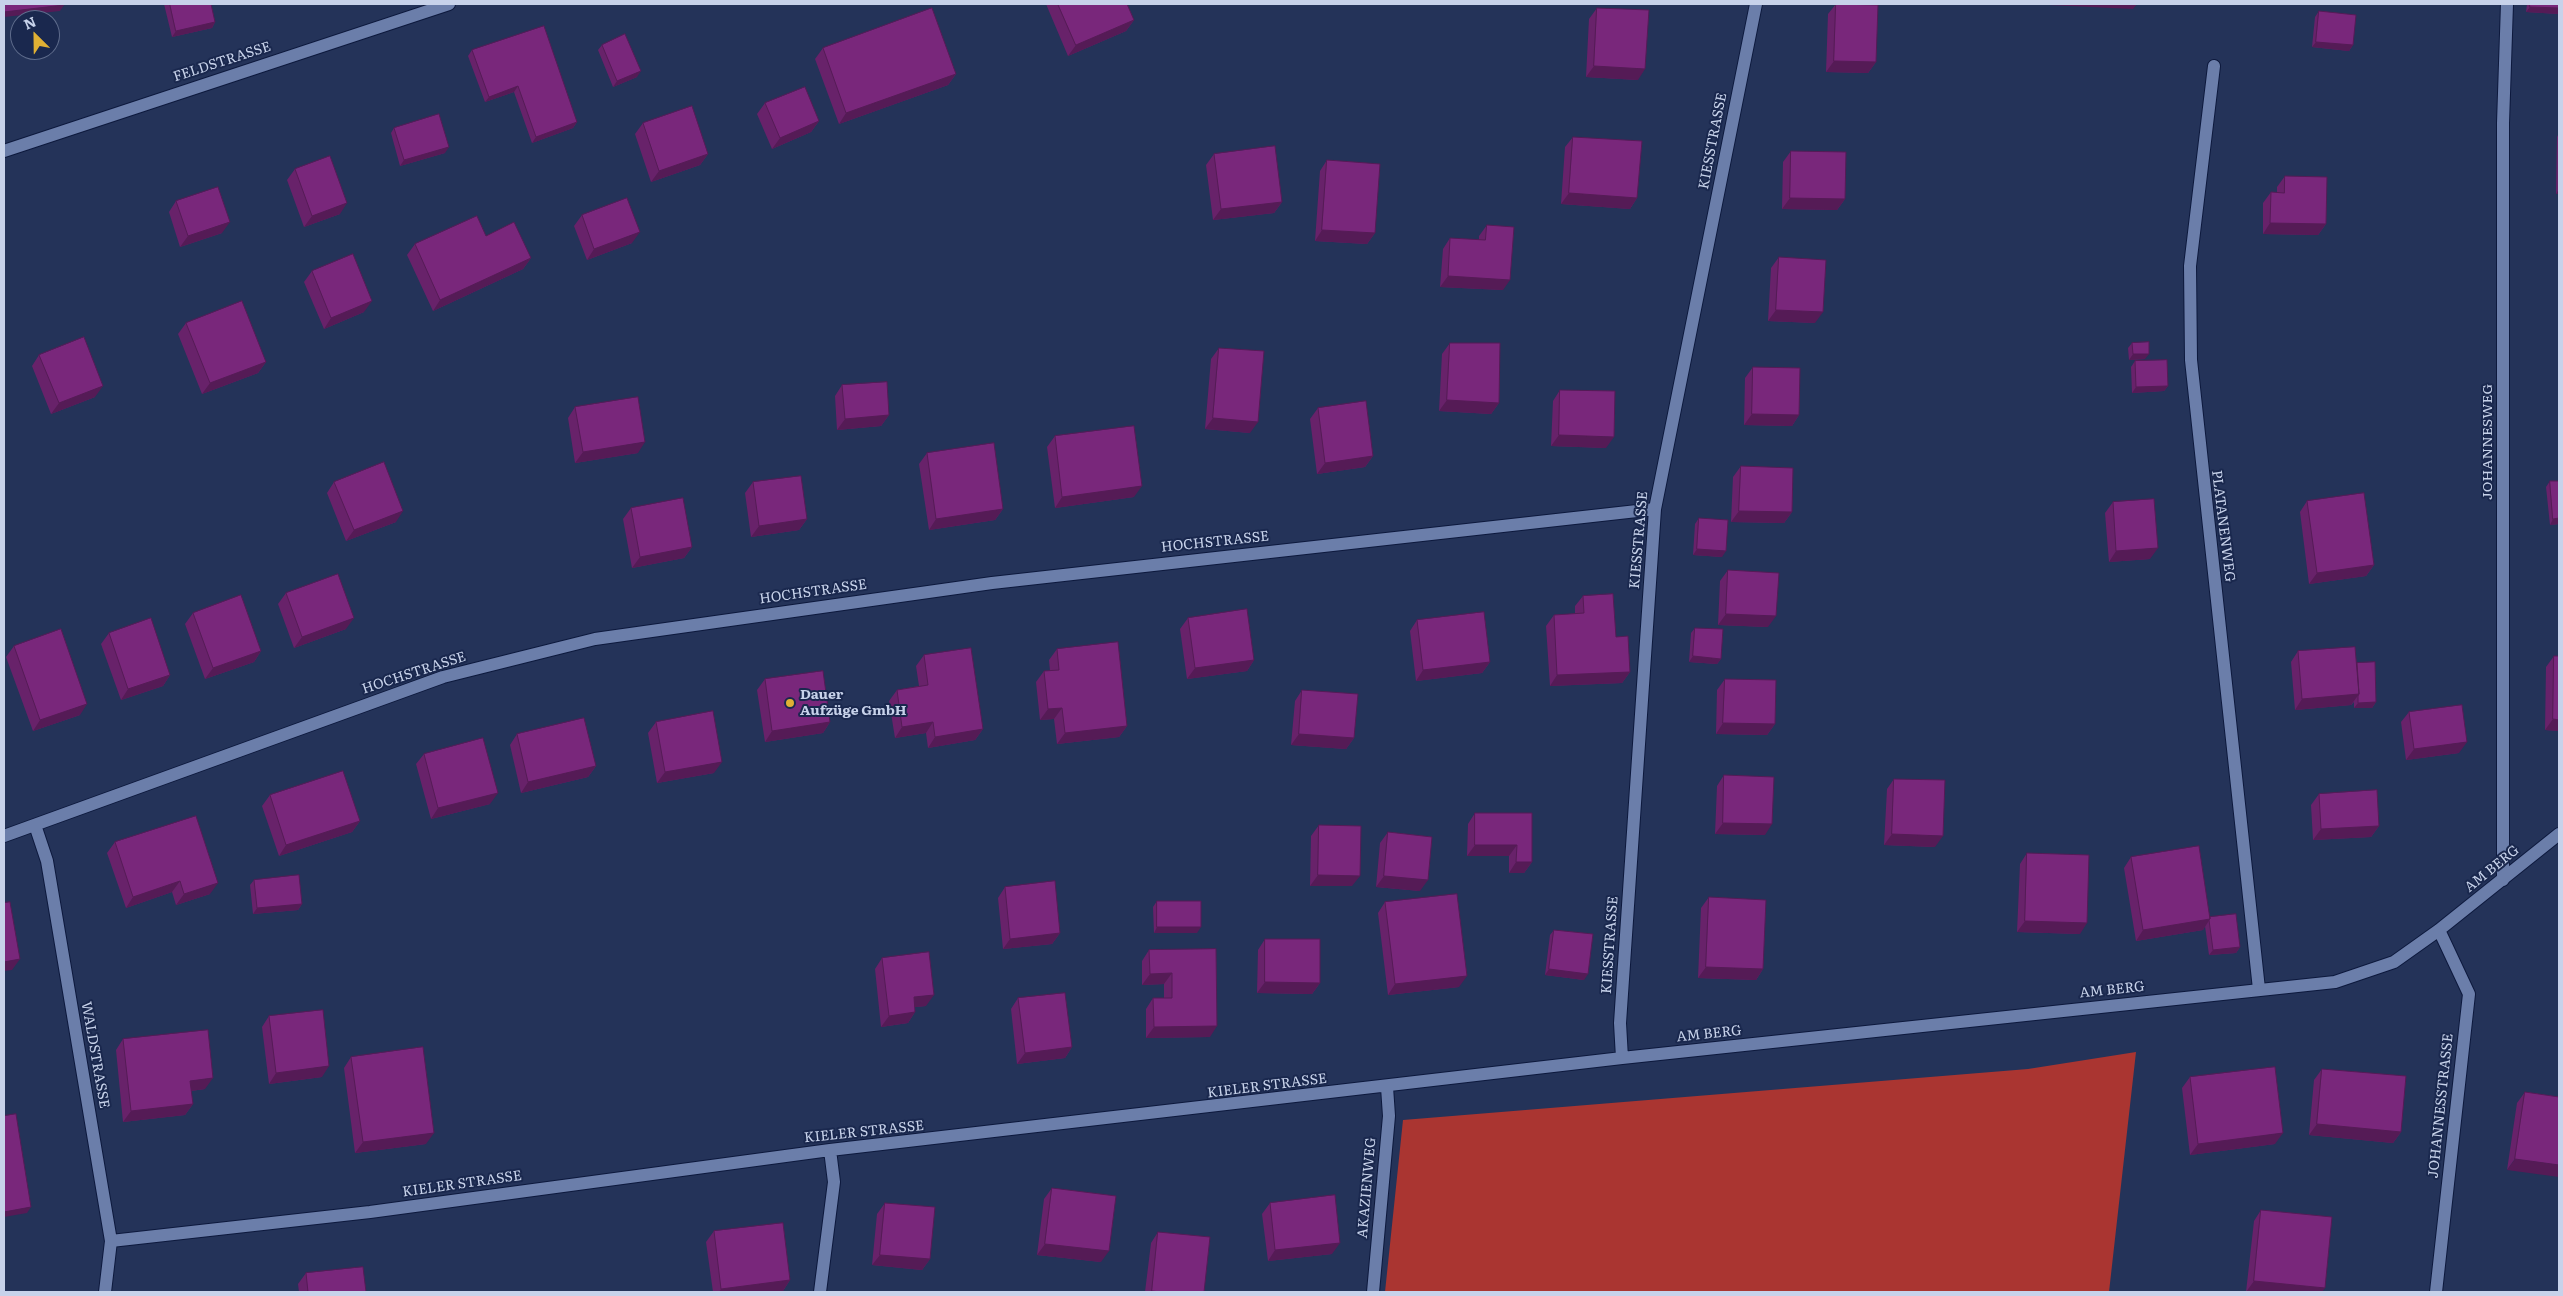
<!DOCTYPE html>
<meta charset="utf-8">
<style>
body{margin:0}
#map{position:relative;width:2563px;height:1296px;overflow:hidden;background:#243359;font-family:Literata,serif}
canvas{display:block}
.frame{position:absolute;inset:0;border:5px solid #c7d2ea;pointer-events:none}
.north{position:absolute;left:10px;top:10px;width:50px;height:50px;box-sizing:border-box;background:#1a284e;border:1px solid #5f6c8c;border-radius:50%;rotate:337deg;font-size:14px;font-weight:700;line-height:20px;text-align:center;color:#c7d2ea}
.north::after{content:'';display:block;margin:auto;width:18px;height:22px;background:#e0b034;clip-path:polygon(50% 0,100% 100%,50% 72%,0 100%)}
</style>
<div id="map">
<canvas width="2563" height="1296"></canvas>
<div class="frame"></div>
<div class="north">N</div>
</div>
<script>
const g = document.querySelector('canvas').getContext('2d');
g.lineJoin = 'round';
function fillPath(path, color) { g.fillStyle = color; g.fill(path, 'evenodd'); }
function stroke(path, color, width, dash) { g.strokeStyle = color; g.lineWidth = width; g.lineCap = dash ? 'butt' : 'round'; g.setLineDash(dash || []); g.stroke(path); }
function label(font, color, halo, rows, align = 'center') {
  g.font = font + ' Literata,serif'; g.lineWidth = 4; g.setLineDash([]); g.textBaseline = 'middle'; g.strokeStyle = halo; g.fillStyle = color; for (const [text, x, y, turn = 0] of rows) {
    g.save(); g.translate(x, y); g.rotate((+turn || 0) * Math.PI / 180); g.textAlign = isNaN(turn) ? turn : align; if (halo) g.strokeText(text, 0, 0); g.fillText(text, 0, 0); g.restore();
  }
}
const forest = new Path2D(`
 M2136,1052l-27,240h-724l18,-172 625,-51z`);
const service = new Path2D(`
 M2214,66l-24,200 1,94 68,629
 M2503,880v-757l4,-119`);
const minor = new Path2D(`
 M4,151l445,-147
 M35,825l12,36 64,380 -6,51
 M4,836l439,-159 152,-38 397,-56 663,-74
 M1622,1058l-2,-35 35,-514 101,-505
 M111,1241l259,-29 460,-62 792,-92 713,-76 59,-20 45,-32 120,-96
 M820,1292l14,-110 -4,-32
 M1373,1292l16,-176 -2,-29
 M2436,1292l33,-298 -30,-64`);
const wall = new Path2D(`
 M164,4h47l4,18 -3,6 -40,9z
 M1046,4h81l7,16 -8,11 -58,25z
 M1836,4l40,58 -8,11 -42,-1 2,-58z
 M2527,4h32v10l-33,-2z
 M1597,8l41,72 -52,-3 3,-58z
 M2319,11l34,34 -4,6 -37,-4 3,-30z
 M602,45l35,32 -24,10 -15,-37z
 M823,48l133,26 -8,11 -109,39 -24,-65z
 M472,50l105,72 -4,6 -41,15 -18,-51 -29,10 -17,-46z
 M765,103l54,18 -8,11 -39,17 -15,-35z
 M643,123l65,31 -8,11 -49,17 -16,-48z
 M394,128l51,25 -45,13 -9,-33z
 M2559,133v61h-3l1,-57z
 M1573,137l64,61 -7,11 -69,-5 4,-57z
 M1791,151l54,48 -8,11 -55,-1 1,-47z
 M1214,154l68,48 -8,11 -61,7 -7,-55z
 M1327,160l48,73 -8,11 -52,-3 5,-70z
 M295,169l45,45 -36,13 -17,-47z
 M2285,176l41,48 -8,11 -55,-1v-31l8,-11 6,1v-6z
 M176,201l46,32 -42,14 -11,-35z
 M582,215l50,28 -45,17 -13,-34z
 M1487,225l16,65 -63,-3 3,-38 7,-11 29,2v-4z
 M415,244l116,14 -8,11 -90,42 -26,-56z
 M1779,257l36,66 -47,-2 3,-53z
 M312,271l52,41 -40,17 -20,-47z
 M186,323l80,39 -8,11 -56,21 -24,-60z
 M1450,343l49,60 -8,11 -52,-3 3,-57z
 M2132,343l13,16 -16,1 -1,-12z
 M1219,348l31,85 -45,-4 6,-70z
 M39,355l56,42 -44,17 -19,-48z
 M2135,361l33,25 -4,5 -32,2 -1,-26z
 M1753,367l46,48 -7,11 -48,-1 1,-47z
 M842,385l47,30 -8,11 -44,4 -2,-34z
 M1560,390l46,58 -55,-2 2,-45z
 M575,407l63,46 -63,10 -7,-45z
 M1318,408l55,48 -8,11 -48,7 -7,-55z
 M1055,436l79,61 -79,11 -8,-61z
 M927,453l76,56 -8,11 -66,10 -10,-66z
 M1741,466l51,46 -8,11 -53,-1 2,-45z
 M2550,481h9v43l-9,1 -4,-38z
 M334,482l62,40 -50,19 -19,-48z
 M753,482l54,37 -8,11 -48,7 -6,-44z
 M2307,501l67,64 -8,11 -57,8 -9,-72z
 M2113,502l37,57 -41,3 -4,-49z
 M631,508l61,39 -8,11 -52,10 -9,-49z
 M1699,518l23,39 -29,-2 2,-31z
 M1728,570l40,57 -50,-2 2,-44z
 M286,593l60,36 -52,19 -16,-44z
 M1583,596l33,41 14,35 -8,11 -72,3 -4,-60 8,-11 21,-1v-8z
 M193,613l68,38 -7,11 -49,17 -20,-55z
 M1188,618l66,42 -7,11 -60,8 -7,-50z
 M1417,620l73,42 -8,11 -66,8 -6,-50z
 M1695,628l26,31 -4,5 -28,-2 2,-29z
 M109,633l61,42 -7,11 -42,14 -20,-56z
 M14,646l66,69 -47,16 -27,-74z
 M1057,649l70,77 -8,11 -62,7 -3,-25 -14,1 -4,-38 8,-11h6l-1,-11z
 M2298,651l59,12 19,39 -4,6h-18v-6l-3,3 -56,5 -4,-48z
 M924,655l59,74 -8,11 -47,8 -2,-15 -31,5 -6,-37 8,-11 22,-4 -3,-20z
 M2554,656h5v75l-14,-1 1,-63z
 M765,679l65,43 -7,11 -58,9 -8,-52z
 M1725,679l50,45 -8,11 -51,-1 1,-44z
 M1302,690l52,48 -8,11 -55,-4 4,-44z
 M2409,712l50,41 -53,7 -5,-38z
 M656,722l58,51 -57,10 -9,-50z
 M517,734l79,32 -8,11 -67,16 -11,-48z
 M424,754l66,50 -59,15 -15,-55z
 M1724,775l41,60 -50,-1 2,-48z
 M1894,779l41,68 -51,-2 3,-56z
 M2319,794l60,32 -8,11 -58,3 -2,-35z
 M270,795l90,26 -8,11 -73,24 -17,-50z
 M1475,813h57v49l-8,11h-15v-17h-42l1,-32z
 M1319,825l33,61h-42l1,-50z
 M1388,832l32,59 -44,-4 4,-44z
 M115,842l95,52 -34,11 -4,-13 -46,16 -19,-55z
 M2027,853l53,81 -63,-2 3,-68z
 M2131,857l79,60 30,30 -4,6 -27,2 -4,-29 -2,4 -67,11 -12,-73z
 M254,880l48,24 -4,6 -45,4 -3,-29z
 M1005,887l55,46 -8,11 -49,5 -5,-51z
 M1709,897l54,72 -7,11 -58,-2 3,-70z
 M1157,901l40,32h-43l-1,-26z
 M1385,902l74,85 -71,8 -10,-82z
 M1554,930l30,50 -39,-5 5,-40z
 M1265,939l55,44 -8,11 -55,-1 1,-43z
 M1216,949l-6,88 -64,1v-29l7,-11h11v-14l-22,1v-24l7,-11z
 M882,958l44,48 -11,1v5l-7,11 -27,4 -6,-58z
 M1018,998l54,49 -7,11 -48,6 -6,-55z
 M269,1016l53,61 -53,7 -7,-57z
 M123,1039l82,50 -14,2 2,13 -8,11 -62,7 -7,-72z
 M351,1057l75,87 -71,9 -11,-85z
 M2322,1069l79,63 -8,11 -84,-8 5,-55z
 M2190,1077l85,67 -85,11 -8,-67z
 M2525,1092l34,5 -52,73 10,-67z
 M1052,1188l49,74 -64,-7 7,-56z
 M885,1203l45,56 -8,11 -50,-5 5,-51z
 M1270,1203l62,51 -64,7 -6,-47z
 M2261,1210l61,82h-76l8,-71z
 M714,1231l76,49 -7,11 -11,1h-59l-7,-50z
 M1158,1232l46,60h-59l6,-49z
 M306,1273l60,19h-67l-1,-8z`);
const shadedWall = new Path2D(`
 M2050,4h87l-4,5 -84,-4z
 M64,5l-4,6 -56,6v-5z
 M2530,7l29,1v6l-33,-2z
 M1134,20l-8,11 -58,25 8,-11z
 M215,22l-3,6 -40,9 4,-6z
 M2316,42l37,3 -4,6 -37,-4z
 M1834,61l42,1 -8,11 -42,-1z
 M1594,66l51,3 -7,11 -52,-3z
 M641,71l-4,6 -24,10 4,-6z
 M956,74l-8,11 -109,39 7,-11z
 M518,86l-4,6 -29,10 4,-5z
 M819,121l-8,11 -39,17 8,-11z
 M577,122l-4,6 -41,15 4,-6z
 M449,147l-4,6 -45,13 4,-6z
 M708,154l-8,11 -49,17 8,-11z
 M2559,189v5h-3z
 M1569,193l68,5 -7,11 -69,-5z
 M1790,198l55,1 -8,11 -55,-1z
 M1282,202l-8,11 -61,7 8,-11z
 M347,203l-7,11 -36,13 8,-11z
 M230,222l-8,11 -42,14 8,-11z
 M2270,223l56,1 -8,11 -55,-1z
 M1322,230l53,3 -8,11 -52,-3z
 M640,232l-8,11 -45,17 7,-11z
 M531,258l-8,11 -90,42 7,-11z
 M1448,276l62,4 -7,10 -63,-3z
 M372,301l-8,11 -40,17 7,-11z
 M1776,310l47,2 -8,11 -47,-2z
 M2133,354h16l-4,5 -16,1z
 M266,362l-8,11 -56,21 8,-11z
 M103,386l-8,11 -44,17 8,-11z
 M2168,386l-4,5 -32,2 4,-6z
 M1447,400l52,3 -8,11 -52,-3z
 M1752,414l47,1 -7,11 -48,-1z
 M889,415l-8,11 -44,4 8,-11z
 M1213,418l45,4 -8,11 -45,-4z
 M1559,435l55,2 -8,11 -55,-2z
 M645,442l-7,11 -63,10 8,-11z
 M1373,456l-8,11 -48,7 8,-11z
 M1142,486l-8,11 -79,11 7,-11z
 M1003,509l-8,11 -66,10 7,-11z
 M403,511l-7,11 -50,19 8,-11z
 M1739,511l53,1 -8,11 -53,-1z
 M2559,518v6l-9,1 3,-6z
 M807,519l-8,11 -48,7 8,-11z
 M692,547l-8,11 -52,10 8,-11z
 M2158,548l-8,11 -41,3 7,-11z
 M1697,549l29,2 -4,6 -29,-2z
 M2374,565l-8,11 -57,8 8,-11z
 M1726,614l50,2 -8,11 -50,-2z
 M354,618l-8,11 -52,19 8,-11z
 M261,651l-7,11 -49,17 8,-11z
 M1693,656l28,3 -4,5 -28,-2z
 M1254,660l-7,11 -60,8 8,-11z
 M1490,662l-8,11 -66,8 7,-11z
 M1630,672l-8,11 -72,3 7,-11z
 M170,675l-7,11 -42,14 7,-11z
 M2359,694l-8,11 -56,5 7,-11z
 M2376,702l-4,6h-18l4,-5z
 M87,704l-7,11 -47,16 7,-11z
 M1062,708l-8,11 -14,1 8,-11z
 M2553,719l6,1v11l-14,-1z
 M830,722l-7,11 -58,9 7,-11z
 M933,722l-7,11 -31,5 7,-11z
 M1723,723l52,1 -8,11 -51,-1z
 M1127,726l-8,11 -62,7 8,-11z
 M983,729l-8,11 -47,8 7,-11z
 M1299,734l55,4 -8,11 -55,-4z
 M2467,742l-8,11 -53,7 8,-11z
 M722,762l-8,11 -57,10 8,-11z
 M596,766l-8,11 -67,16 7,-11z
 M498,793l-8,11 -59,15 7,-11z
 M360,821l-8,11 -73,24 7,-11z
 M1723,823l49,1 -7,11 -50,-1z
 M2379,826l-8,11 -58,3 8,-11z
 M1892,834l51,2 -8,11 -51,-2z
 M1475,845h42l-8,11h-42z
 M1516,862h16l-8,11h-15z
 M1318,875l42,1 -8,10h-42z
 M1384,876l44,4 -8,11 -44,-4z
 M180,881l-8,11 -46,16 7,-11z
 M218,883l-8,11 -34,11 8,-11z
 M302,904l-4,6 -45,4 4,-6z
 M2210,919l-7,11 -67,11 7,-11z
 M2025,921l62,2 -7,11 -63,-2z
 M1157,927h44l-4,6h-43z
 M1060,933l-8,11 -49,5 7,-10z
 M2240,947l-4,6 -27,2 4,-5z
 M20,959l-8,11 -8,1v-9z
 M1706,967l57,2 -7,11 -58,-2z
 M1549,969l39,5 -4,6 -39,-5z
 M1172,973l-8,11 -22,1 8,-11z
 M1467,976l-8,11 -71,8 7,-11z
 M1265,982l55,1 -8,11 -55,-1z
 M934,995l-8,11 -20,2 8,-11z
 M915,1012l-7,11 -27,4 8,-11z
 M1217,1026l-7,11 -64,1 8,-11z
 M1072,1047l-7,11 -48,6 8,-11z
 M329,1066l-7,11 -53,7 7,-11z
 M213,1078l-8,11 -22,3 7,-11z
 M193,1104l-8,11 -62,7 8,-11z
 M2317,1124l84,8 -8,11 -84,-8z
 M434,1133l-8,11 -71,9 8,-11z
 M2283,1133l-8,11 -85,11 8,-11z
 M2515,1159l44,6v12l-52,-7z
 M31,1207l-4,6 -23,4v-5z
 M1340,1243l-8,11 -64,7 7,-11z
 M1045,1244l64,7 -8,11 -64,-7z
 M880,1255l50,4 -8,11 -50,-5z
 M790,1280l-7,11 -11,1h-53l2,-3z
 M2254,1281l71,7 -3,4h-76z`);
const building = new Path2D(`
 M4,4h60v1l-60,7z
 M170,4h41l4,18 -39,9z
 M1058,4h69l7,16 -58,25z
 M1836,4l42,1 -2,57 -42,-1z
 M2530,4h29v4l-29,-1z
 M932,8l24,66 -110,39 -23,-65z
 M1597,8l52,2 -4,59 -51,-3z
 M2319,11l37,4 -3,30 -37,-3z
 M544,26l33,96 -41,15 -18,-51 -29,11 -17,-47z
 M625,34l16,37 -24,10 -15,-36z
 M805,87l14,34 -39,17 -15,-35z
 M692,106l16,48 -49,17 -16,-48z
 M439,114l10,33 -45,13 -10,-32z
 M1573,137l69,4 -5,57 -68,-5z
 M1275,146l7,56 -61,7 -7,-55z
 M1791,151l55,1 -1,47 -55,-1z
 M330,156l17,47 -35,13 -17,-47z
 M1327,160l53,4 -5,69 -53,-3z
 M2285,176l42,1 -1,47 -56,-1 1,-31 13,1z
 M218,187l12,35 -42,14 -12,-35z
 M627,198l13,34 -46,17 -12,-34z
 M477,216l9,20 28,-14 17,36 -91,42 -25,-56z
 M1487,225l27,2 -4,53 -62,-4 2,-38 35,2z
 M353,254l19,47 -41,17 -19,-47z
 M1779,257l47,3 -3,52 -47,-2z
 M242,301l24,61 -56,21 -24,-60z
 M84,337l19,49 -44,17 -20,-48z
 M2149,342v12h-16l-1,-11z
 M1450,343h50l-1,60 -52,-3z
 M1219,348l45,3 -6,71 -45,-4z
 M2167,360l1,26 -32,1 -1,-26z
 M1753,367l47,1 -1,47 -47,-1z
 M887,382l2,33 -44,4 -3,-34z
 M1560,390l55,1 -1,46 -55,-2z
 M638,397l7,45 -62,10 -8,-45z
 M1366,401l7,55 -48,7 -7,-55z
 M1134,426l8,60 -80,11 -7,-61z
 M994,443l9,66 -67,10 -9,-66z
 M384,462l19,49 -49,19 -20,-48z
 M1741,466l52,2 -1,44 -53,-1z
 M801,476l6,43 -48,7 -6,-44z
 M2550,481h9v37l-6,1z
 M2364,493l10,72 -57,8 -10,-72z
 M683,498l9,49 -52,10 -9,-49z
 M2154,499l4,49 -42,3 -3,-49z
 M1699,518l29,2 -2,31 -29,-2z
 M1728,570l51,3 -3,43 -50,-2z
 M338,574l16,44 -52,19 -16,-44z
 M1613,594l3,43 12,-1 2,36 -73,3 -3,-60 30,-2 -1,-17z
 M241,595l20,56 -48,17 -20,-55z
 M1247,609l7,51 -59,8 -7,-50z
 M1484,612l6,50 -67,8 -6,-50z
 M151,618l19,57 -42,14 -19,-56z
 M1695,628l28,1 -2,30 -28,-3z
 M61,629l26,75 -47,16 -26,-74z
 M1118,642l9,84 -62,7 -3,-25 -14,1 -4,-38 15,-1 -2,-21z
 M2355,647l4,47 -57,5 -4,-48z
 M971,648l12,81 -48,8 -2,-15 -31,5 -5,-37 31,-5 -4,-30z
 M2554,656h5v64l-6,-1z
 M2375,662l1,40 -18,1v-7l1,-2 -2,-31z
 M823,671l7,51 -58,9 -7,-52z
 M1725,679l51,1 -1,44 -52,-1z
 M1302,690l56,4 -4,44 -55,-4z
 M2462,705l5,37 -53,7 -5,-37z
 M713,711l9,51 -57,10 -9,-50z
 M584,718l12,48 -68,16 -11,-48z
 M483,738l15,55 -60,15 -14,-54z
 M343,771l17,50 -74,24 -16,-50z
 M1724,775l50,2 -2,47 -49,-1z
 M1894,779l51,1 -2,56 -51,-2z
 M2377,790l2,36 -58,3 -2,-35z
 M1475,813h57v49h-16l1,-17h-42z
 M196,816l22,67 -34,11 -4,-13 -47,16 -18,-55z
 M1319,825l42,1 -1,50 -42,-1z
 M1388,832l44,5 -4,43 -44,-4z
 M2199,846l11,73 -67,11 -12,-73z
 M2027,853l62,2 -2,68 -62,-2z
 M299,875l3,29 -45,4 -3,-28z
 M1055,881l5,52 -50,6 -5,-52z
 M1457,894l10,82 -72,8 -10,-82z
 M1709,897l57,3 -3,69 -57,-2z
 M1157,901h44v26h-44z
 M10,902l10,57 -16,3v-59z
 M2236,914l4,33 -27,3 -4,-30 1,-1v-2z
 M1554,930l39,4 -5,40 -39,-5z
 M1265,939h55v44l-55,-1z
 M1216,949l1,77 -63,1 -1,-29h19v-25l-22,1 -1,-24z
 M929,952l5,43 -20,2 1,15 -26,4 -7,-58z
 M1065,993l7,54 -47,6 -7,-55z
 M323,1010l6,56 -53,7 -7,-57z
 M208,1030l5,48 -23,3 3,23 -62,7 -8,-72z
 M423,1047l11,86 -71,9 -12,-85z
 M2275,1067l8,66 -85,11 -8,-67z
 M2322,1069l84,7 -5,56 -84,-8z
 M2525,1092l34,5v68l-44,-6z
 M16,1114l15,93 -27,5v-96z
 M1052,1188l64,8 -7,55 -64,-7z
 M1335,1195l5,48 -65,7 -5,-47z
 M885,1203l50,4 -5,52 -50,-4z
 M2261,1210l71,7 -7,71 -71,-7z
 M783,1223l7,57 -69,9 -7,-58z
 M1158,1232l52,5 -6,55h-44l-8,-1z
 M363,1267l3,25h-58l-2,-19z`);
const markers = [
 [790,703,5,"#e0b034"]
];
const streetNames = [
 ["FELDSTRASSE",222,62,-18],
 ["KIESSTRASSE",1713,141,-79],
 ["JOHANNESWEG",2488,442,-90],
 ["PLATANENWEG",2223,526,83],
 ["KIESSTRASSE",1639,540,-85],
 ["HOCHSTRASSE",1215,542,-6],
 ["HOCHSTRASSE",813,592,-8],
 ["HOCHSTRASSE",414,673,-18],
 ["AM BERG",2492,869,-39],
 ["KIESSTRASSE",1610,945,-86],
 ["AM BERG",2112,990,-6],
 ["AM BERG",1709,1034,-6],
 ["WALDSTRASSE",95,1055,80],
 ["KIELER STRASSE",1267,1086,-7],
 ["JOHANNESSTRASSE",2441,1106,-84],
 ["KIELER STRASSE",864,1132,-6],
 ["KIELER STRASSE",462,1184,-8],
 ["AKAZIENWEG",1367,1188,-85]
];
const poiNames = [
 ["Dauer",800,695],
 ["Aufzüge GmbH",800,711]
];
fillPath(forest, '#aa3531');
stroke(service, '#0d193d', 14);
stroke(minor, '#0d193d', 14);
stroke(service, '#6b7eaa', 12);
stroke(minor, '#6b7eaa', 12);
fillPath(wall, '#68226a');
fillPath(shadedWall, '#551b56');
fillPath(building, '#79277b');
stroke(building, '#551b56', 1);
for (const [x, y, r, color] of markers) { const dot = new Path2D(); dot.arc(x, y, r, 0, 2 * Math.PI); g.fillStyle = color; g.fill(dot); stroke(dot, '#1a284e', 2); }
label('14px', '#c7d2ea', '#1a284e', streetNames);
label('bold 14px', '#c7d2ea', '#1a284e', poiNames, 'left');
</script>
